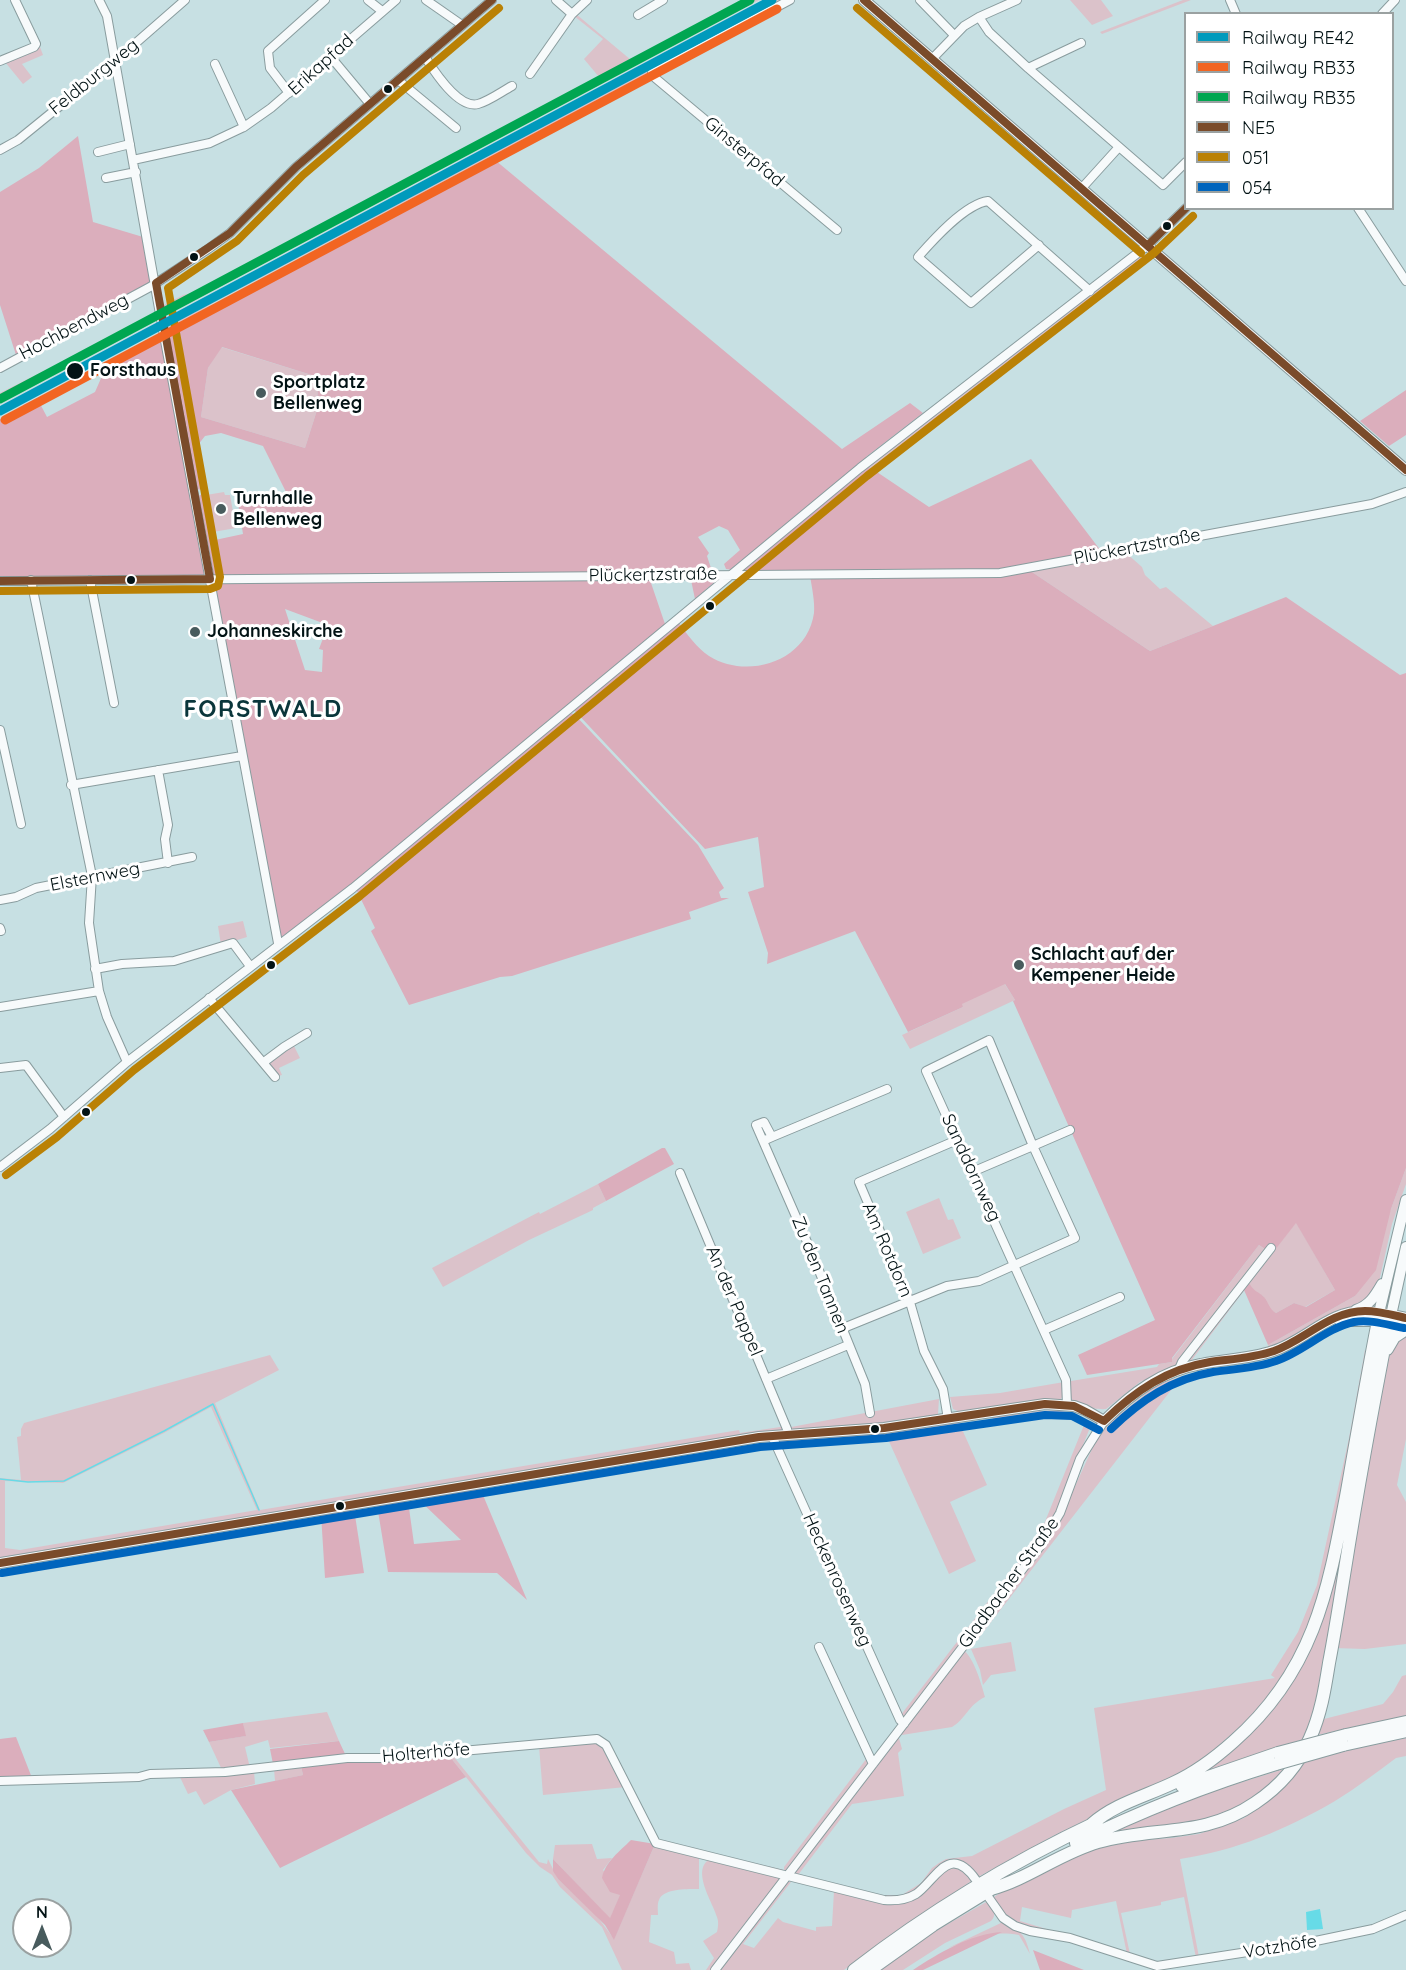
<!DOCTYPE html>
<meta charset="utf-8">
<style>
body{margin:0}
#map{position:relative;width:1406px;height:1970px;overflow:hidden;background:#c7e0e3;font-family:Quicksand,sans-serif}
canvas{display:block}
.legend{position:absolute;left:1184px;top:12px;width:210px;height:198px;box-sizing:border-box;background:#fff;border:2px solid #9aa1a1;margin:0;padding:8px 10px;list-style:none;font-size:18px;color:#031315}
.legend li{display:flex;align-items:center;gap:12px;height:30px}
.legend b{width:30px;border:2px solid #9aa1a1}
.north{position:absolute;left:12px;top:1898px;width:60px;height:60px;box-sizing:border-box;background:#fff;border:2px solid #9aa1a1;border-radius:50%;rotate:0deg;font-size:16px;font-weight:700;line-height:24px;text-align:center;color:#031315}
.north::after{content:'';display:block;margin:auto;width:21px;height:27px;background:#485b5d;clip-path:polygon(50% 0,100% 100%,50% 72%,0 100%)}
</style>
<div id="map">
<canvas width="1406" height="1970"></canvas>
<ul class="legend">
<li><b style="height:8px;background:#009abc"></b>Railway RE42</li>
<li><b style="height:8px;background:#f26522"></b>Railway RB33</li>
<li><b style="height:8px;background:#00a651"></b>Railway RB35</li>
<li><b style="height:8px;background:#7a4b2a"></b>NE5</li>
<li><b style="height:8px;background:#ba8105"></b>051</li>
<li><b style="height:8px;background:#0065bd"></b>054</li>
</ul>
<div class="north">N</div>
</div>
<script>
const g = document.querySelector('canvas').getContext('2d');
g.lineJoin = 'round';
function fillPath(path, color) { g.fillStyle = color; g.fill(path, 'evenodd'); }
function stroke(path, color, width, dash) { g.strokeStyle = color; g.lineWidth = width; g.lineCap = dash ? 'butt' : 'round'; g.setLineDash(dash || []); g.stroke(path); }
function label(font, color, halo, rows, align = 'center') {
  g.font = font + ' Quicksand,sans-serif'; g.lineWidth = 6; g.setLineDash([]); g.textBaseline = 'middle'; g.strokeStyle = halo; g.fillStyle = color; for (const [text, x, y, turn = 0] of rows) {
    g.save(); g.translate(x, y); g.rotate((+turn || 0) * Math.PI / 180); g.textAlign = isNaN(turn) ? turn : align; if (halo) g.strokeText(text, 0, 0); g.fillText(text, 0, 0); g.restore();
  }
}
const green = new Path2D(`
 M743,0h16l-238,125 -337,181 -12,2 -9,4 -1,-6 21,-11 12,-3 404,-215 -15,-18 19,-20 -29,-23 2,-2 55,46z
 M778,0h9l-572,302 -46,28 -2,-3z
 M1070,0h31l12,16 -21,9z
 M1183,0h8l-89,34 -2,-2z
 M40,47l3,8 -21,9 10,13 -9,7 -18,-22z
 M1144,254l3,3 -276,211 -3,-2z
 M155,318l-24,15 -131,70v-10c40,-21 81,-39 121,-60l2,2z
 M221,347l97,30 -1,33 -12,38 -104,-31 7,-49z
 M224,492l1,3h5l6,33 -23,4 -7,-37z
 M1125,552l17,15 3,8 15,14 6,-2 47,39 -63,25 -121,-81z
 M243,921l4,16 -26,8 -3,-19z
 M1004,983l11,17 -105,49 -8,-14 61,-28 -2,-3z
 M292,1042l8,16 -21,10 3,7 -4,1 -10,-10 1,-7z
 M1406,1168v16l-14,40 -13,58 -10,20 -99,47 -81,13 -1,-1 108,-139 39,68 -30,17 -11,-4 -18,10 -5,-2 -8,-15 -9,-4 -5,-8 -58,77 78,-13 -1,-3 87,-49 36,-87z
 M598,1184l8,17 -13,7v2l-64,30 -86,47 -11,-19 107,-56 1,2z
 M939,1198l9,22 5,-1 8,19 -38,16 -17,-42z
 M1259,1245l6,4 -81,104 -7,14 -37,15 -34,27c-9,1 -33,-3 -36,-13 -1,-4 0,-11 1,-15l86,-14 2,-3 13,-2v-3z
 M1406,1333v106l-9,46 9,17v142l-41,5 -31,-1 55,-296 3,-9z
 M1365,1350l4,1 -36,205 -27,80 -29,50 -20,26 -55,48 -34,20 -115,56 -75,41 -25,-14 -42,31 -16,4 -17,-3h24l19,-12 11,-15 7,-5 7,-4 26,-3 92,-47 42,-19 -12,-82 181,-30 -4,-3 27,-43 19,-47 32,-147z
 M270,1355l9,15 -64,33 45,107 479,-80 1,3 40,-6 3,-2 3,3 153,-29 -1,15 -6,4 -121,12 -811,130v-82l21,2 -4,-43 4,-1v-7l3,-6zM211,1407l46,103 -237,40 -15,-2v-67l58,2 101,-50z
 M1182,1376l-212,273 -1,-6 91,-124 37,-81 17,-19 41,-33z
 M1064,1382l-1,14 -3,4 -100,12 -7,-3 -3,-12 50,-4z
 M1058,1410c13,3 23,6 33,15l-35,88 -13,22 -139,183 -4,-2 140,-182 44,-109v-3c-35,-23 -86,0 -123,5l26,58 -37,17 26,59 -27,13 -62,-137 -59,5 1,-5 73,-6 53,-8 18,1 20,-4v-3l14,-4z
 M822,1436l1,6 -43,6 -3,-6 3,-4z
 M1339,1565l2,1c-10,54 -16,123 -37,173l-106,34 48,-40 71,-104 12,-28z
 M1011,1642l5,29 -25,4 -8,10 -3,-15 -9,-21z
 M963,1650c11,7 19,36 22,47 -17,8 -20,23 -33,30l-50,8 -1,-3z
 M1406,1675v41l-89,19 3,-15 63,-16 10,-12 9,-16z
 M327,1712l12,29 -69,7 -2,-8 -23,7 5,21 -28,2 -13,-28 36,-6 -2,-13z
 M899,1738l3,11 -4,4 6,43 -52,8 -54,71 -4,-3 102,-133z
 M1406,1738v18l-10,2c-20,15 -40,30 -61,43 -48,28 -100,50 -155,58l19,98 -3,1 -12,-61 -23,5v3l-40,8 9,41h-3l-11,-53 -44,9 -1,8 -49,-11 -2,14 46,14 -39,-6 -19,-10 -16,-21 41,-25 69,-30 69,-5 28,-4 20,-7 25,-9 25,-19 29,-35 52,-14z
 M586,1741l16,3 24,43 -83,8 -4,-49z
 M447,1753h6l1,4 85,105 8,2 1,-5 10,20 38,36 18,24 41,-95 44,12v33c-10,0 -36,-1 -40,11 -2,4 -1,10 -1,15h-7l-2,27 25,10 2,12 13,-1 2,7h-69l-20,-43 -42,-40 -8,-12 -12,-8 -14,-14z
 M867,1758l2,6 -84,109 -129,-33 128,30v-3z
 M301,1766l2,9 -28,6 -1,-12z
 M1284,1769l-24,24 -15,11 -39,17 -97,12 92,-38z
 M254,1771l1,13 -24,6 -27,15 -8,-14 -8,3 -9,-19z
 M592,1844l5,15 15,-1 -9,12 18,24 -11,25 -57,-60 2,-14z
 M712,1858l69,20 -70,92h-5l8,-12 -11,-17 14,-9c1,-5 2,-10 0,-15 -4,-15 -28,-49 -5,-59z
 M957,1868l9,4 7,8 -81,55 -48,35h-125l69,-88h3l-48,62 11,4 24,-30 5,4 33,9v-4l16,-1 2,-35 67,11 45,-33z
 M988,1901c4,7 10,13 3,20l-46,22 -42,27h-22l53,-38z
 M1003,1922c18,9 22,12 27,32l-11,-19c-30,-5 -43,4 -71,13z`);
const forest = new Path2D(`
 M78,136l15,86 50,15 9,45 -136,73 -16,-50v-113l39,-24z
 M495,160l347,289 68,-46 13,10 -57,44 1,3 -134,110 -7,-1 -2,-5 16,-14 -12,-20 -9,-4 -21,11 11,16 -2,3 4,12h3v4l-501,3 -15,-79 5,-2 1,9 3,-1 8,38 28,-6 -5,-31 50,-7 -25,-50 -42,-13 -16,3 -11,14 8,40 -5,-1 -30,-151 22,-15zM222,347l96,30 -1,33 -12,38 -104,-31 7,-49z
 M163,340l43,235 -206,2v-158l19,-3 7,-4 -3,-7 14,-7 10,19 48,-25 11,-25 50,-26z
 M1406,390v45l-17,11 -29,-25z
 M1031,459l70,92 -98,18 -259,2 1,-4 123,-101 61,41z
 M1029,570l121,81 136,-54 114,78 6,-2v495l-15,41 -15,61 -21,26 -87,49 -24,-55 5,-7c6,10 9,8 15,14 5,6 5,12 12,16l18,-10 12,4 29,-17 -39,-67 -21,27 -4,-3 -6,2 -6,-4 -87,113v4l-85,13 -9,-20 77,-35 -142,-319 2,-1 -10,-16 -43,20 1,3 -55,25 -53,-101 -88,33 1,-11 -20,-61 16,-5 -6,-50 -53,12 -132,-140 105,-87c9,12 19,26 31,34 38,24 98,6 105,-43 1,-11 -2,-25 -4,-37z
 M643,578l1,2h6l15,44 -3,3v2l-308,255 -74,54 -66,-355zM285,609l43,16 -9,24 4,1 -1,22 -17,-2z
 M718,579l-23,20 -4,-19z
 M569,712l6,3 123,130 26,43 -5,4 2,6h8l-40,14 2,7 -179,57 -12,1 -91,28 -38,-74 4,-3 -19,-39z
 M662,1148h3l9,16 -68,37 -8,-17z
 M480,1488l47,112 -30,-27 -109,-1 -11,-67 29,-5 3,8 5,36 47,-4 -44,-42z
 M354,1509l10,64 -39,5 -4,-64z
 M243,1723l3,13 -37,6 -6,-12z
 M16,1737l16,41 -32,1v-40z
 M339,1741l7,15 -73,8 -3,-15z
 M447,1753l19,24 -186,91 -49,-78 72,-15 -2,-9z
 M631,1840l24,4 -41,96 -9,-15 -47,-46 -5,-8v-12l57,59 10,-23 -10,-3 -8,-14c3,-16 18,-27 29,-38z
 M1002,1932l-79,38h-10c26,-17 57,-36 89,-38z
 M1033,1950l51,20h-44z`);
const water = new Path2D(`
 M1320,1909l3,20 -16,1 -1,-18z`);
const stream = new Path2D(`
 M0,1479l28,3 36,-1 100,-50 49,-27 46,106`);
const minor = new Path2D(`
 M99,0l8,16 53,298 118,629
 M368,0l14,11
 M426,0l36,25
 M790,0l-138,73 2,4 183,153
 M920,0l34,35
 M1230,0l6,14
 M572,14l15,-14
 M1382,14l13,-14
 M638,15l25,-15
 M979,17l10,15 39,36 135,117 23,-23
 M330,56l40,48
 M425,57c9,14 33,52 53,47 11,-3 23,-12 34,-18
 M932,59l32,-33 15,-9 38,-17
 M0,61l34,-14 2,-3 -21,-44
 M215,64l29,63
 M1028,68l53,-25
 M530,74l42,-60 -16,-14
 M398,80l58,48
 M289,93l-19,-25 -2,-17 57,-51
 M0,150l18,-10 96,-78 71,-62
 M98,152l32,-8
 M133,160l77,-17 34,-16 27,-19 125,-108
 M106,178l30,-6
 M1081,189l38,-42
 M1358,208l48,73
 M1039,245l-68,58 -53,-46c15,-17 47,-53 70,-56l102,90
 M0,368l150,-81 58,-38 22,-16 66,-66 196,-167
 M31,580l61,296 -3,47 10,68 8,26 20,45
 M90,580l24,123
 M0,581l1000,-8 372,-69 34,-12
 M0,730l21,94
 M158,770l10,55 -3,14 3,24
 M71,785l171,-29
 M0,900l16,-3 20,-9 156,-31
 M0,928l1,3
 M95,969l27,-5 52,-3 59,-18 17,23
 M209,998l66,79
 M0,1007l99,-16
 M264,1062l20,-15 23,-14
 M0,1068l26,-3 38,52
 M772,1137l115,-48
 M763,1141l9,-4 -8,-15 -8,3 55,126 54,133 5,29
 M0,1167l50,-38 77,-67 226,-174 507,-420 288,-223 38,-37
 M972,1172l61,-26 -44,-106 -63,31 140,309 1,25
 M680,1173l107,256
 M841,1329l106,-43 32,-5 96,-43 -42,-92 37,-16
 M1044,1330l76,-33
 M1179,1369l3,-7 89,-114
 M766,1379l82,-34
 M948,1419l-5,-30 -19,-38 -14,-49 -51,-120 98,-42
 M772,1436l128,284 4,4
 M819,1647l54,117
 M0,1781l139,-4 11,-3 75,-2 122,-14h36l214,-19 9,6 50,98 228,57c11,1 22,0 32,-6 20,-14 33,-52 60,-14
 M989,1898l14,20 12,8 15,5 40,7 87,28 149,-23 67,-14 33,-14
 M715,1970l326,-425 19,-32 20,-54 24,-38`);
const major = new Path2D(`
 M864,0l542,470
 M1356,1310c14,-5 19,-14 26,-26
 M1378,1317l28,-117
 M1390,1320l16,-73
 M1340,1321h38l28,4
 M0,1563l759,-126 125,-9 161,-24 29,2 11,4 19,11c28,-28 57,-50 97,-57 24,-5 49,-5 72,-13 32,-10 57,-41 92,-40 14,1 28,4 41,7`);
const highway = new Path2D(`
 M1387,1349l7,-12 12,-8
 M1346,1735l60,-13
 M1343,1745l63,-14
 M1182,1786l96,-33
 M1092,1824c22,-20 54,-28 81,-41 22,-10 42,-25 60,-41 81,-71 95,-150 114,-251 10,-57 20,-114 31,-170
 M1076,1843c65,-32 131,-58 200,-79
 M991,1889c37,-10 69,-36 107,-47 56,-16 106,-4 157,-39 24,-16 44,-39 55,-65 11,-24 15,-50 19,-75 6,-31 11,-63 16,-94 13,-82 28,-164 44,-246
 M854,1970c75,-58 158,-108 243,-148
 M870,1970l63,-45 65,-40`);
const highwayBridge = new Path2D(`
 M1278,1753l68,-18
 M1276,1764l67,-19`);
const bus1 = new Path2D(`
 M864,0l542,470
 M1148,245l38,-37
 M0,581l210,-2 -54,-296 74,-50 66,-66 196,-167
 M0,1563l759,-126 125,-9 161,-24 29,2 30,15c31,-30 63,-52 106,-59 22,-3 43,-4 64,-11 31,-11 56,-40 91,-40 14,0 28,4 41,7`);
const bus2 = new Path2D(`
 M857,8l284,245
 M0,591l210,-2 8,-3 2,-9 -52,-289 69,-47 66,-66 196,-167
 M6,1175l51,-38 77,-67 226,-174 507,-420 287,-223 39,-37`);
const bus3 = new Path2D(`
 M1111,1429c30,-29 61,-50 102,-57 22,-3 43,-4 63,-11 27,-9 50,-33 78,-39 16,-3 34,3 50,6
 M2,1573l758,-126 126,-9 159,-23 27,1 27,14`);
const rail1 = new Path2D(`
 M0,411l772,-411`);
const rail2 = new Path2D(`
 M5,420l772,-411`);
const rail3 = new Path2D(`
 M0,399l750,-399`);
const markers = [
 [388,89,5,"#031315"],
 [1167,226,5,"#031315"],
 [194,257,5,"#031315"],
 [75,371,9,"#031315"],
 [261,393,6,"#485b5d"],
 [221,509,6,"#485b5d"],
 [131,580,5,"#031315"],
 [710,606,5,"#031315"],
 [195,632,6,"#485b5d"],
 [271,965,5,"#031315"],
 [1019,965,6,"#485b5d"],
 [86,1112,5,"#031315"],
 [875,1429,5,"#031315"],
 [340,1506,5,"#031315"]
];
const streetNames = [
 ["Erikapfad",321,65,-42],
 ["Feldburgweg",94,77,-39],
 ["Ginsterpfad",744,152,40],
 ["Hochbendweg",74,327,-28],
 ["Plückertzstraße",1137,547,-11],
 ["Plückertzstraße",653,575,-1],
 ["Elsternweg",95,877,-11],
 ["Sanddornweg",971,1168,65],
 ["Am Rotdorn",887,1250,67],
 ["Zu den Tannen",820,1275,68],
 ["An der Pappel",734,1301,67],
 ["Heckenrosenweg",837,1580,66],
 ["Gladbacher Straße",1009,1583,-54],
 ["Holterhöfe",426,1753,-5],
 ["Votzhöfe",1280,1947,-9]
];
const stopNames = [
 ["Forsthaus",90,371]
];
const poiNames = [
 ["Sportplatz",273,383],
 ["Bellenweg",273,404],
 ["Turnhalle",233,499],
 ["Bellenweg",233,520],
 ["Johanneskirche",207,632],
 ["Schlacht auf der",1031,955],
 ["Kempener Heide",1031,976]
];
const districtNames = [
 ["FORSTWALD",263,710]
];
fillPath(green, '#dbc2ca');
fillPath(forest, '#dbaebc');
fillPath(water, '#67dbe7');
stroke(stream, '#67dbe7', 1.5);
stroke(minor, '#899c9e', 10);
stroke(major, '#899c9e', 12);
stroke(highway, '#899c9e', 14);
stroke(minor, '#f7fafb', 8);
stroke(major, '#f7fafb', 10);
stroke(highway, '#f7fafb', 12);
stroke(highwayBridge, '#899c9e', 14, []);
stroke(highwayBridge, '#f7fafb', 12);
stroke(bus1, '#7a4b2a', 8);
stroke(bus2, '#ba8105', 8);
stroke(bus3, '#0065bd', 8);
stroke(rail1, '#009abc', 9);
stroke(rail2, '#f26522', 9);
stroke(rail3, '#00a651', 9);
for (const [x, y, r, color] of markers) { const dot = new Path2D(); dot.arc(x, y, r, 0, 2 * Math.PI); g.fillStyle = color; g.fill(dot); stroke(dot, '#fff', 2); }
label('18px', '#031315', '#fff', streetNames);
label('bold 18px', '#031315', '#fff', stopNames, 'left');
label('bold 18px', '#031315', '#fff', poiNames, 'left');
g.letterSpacing = '1.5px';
label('bold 24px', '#0a363b', '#fff', districtNames);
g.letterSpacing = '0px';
</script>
